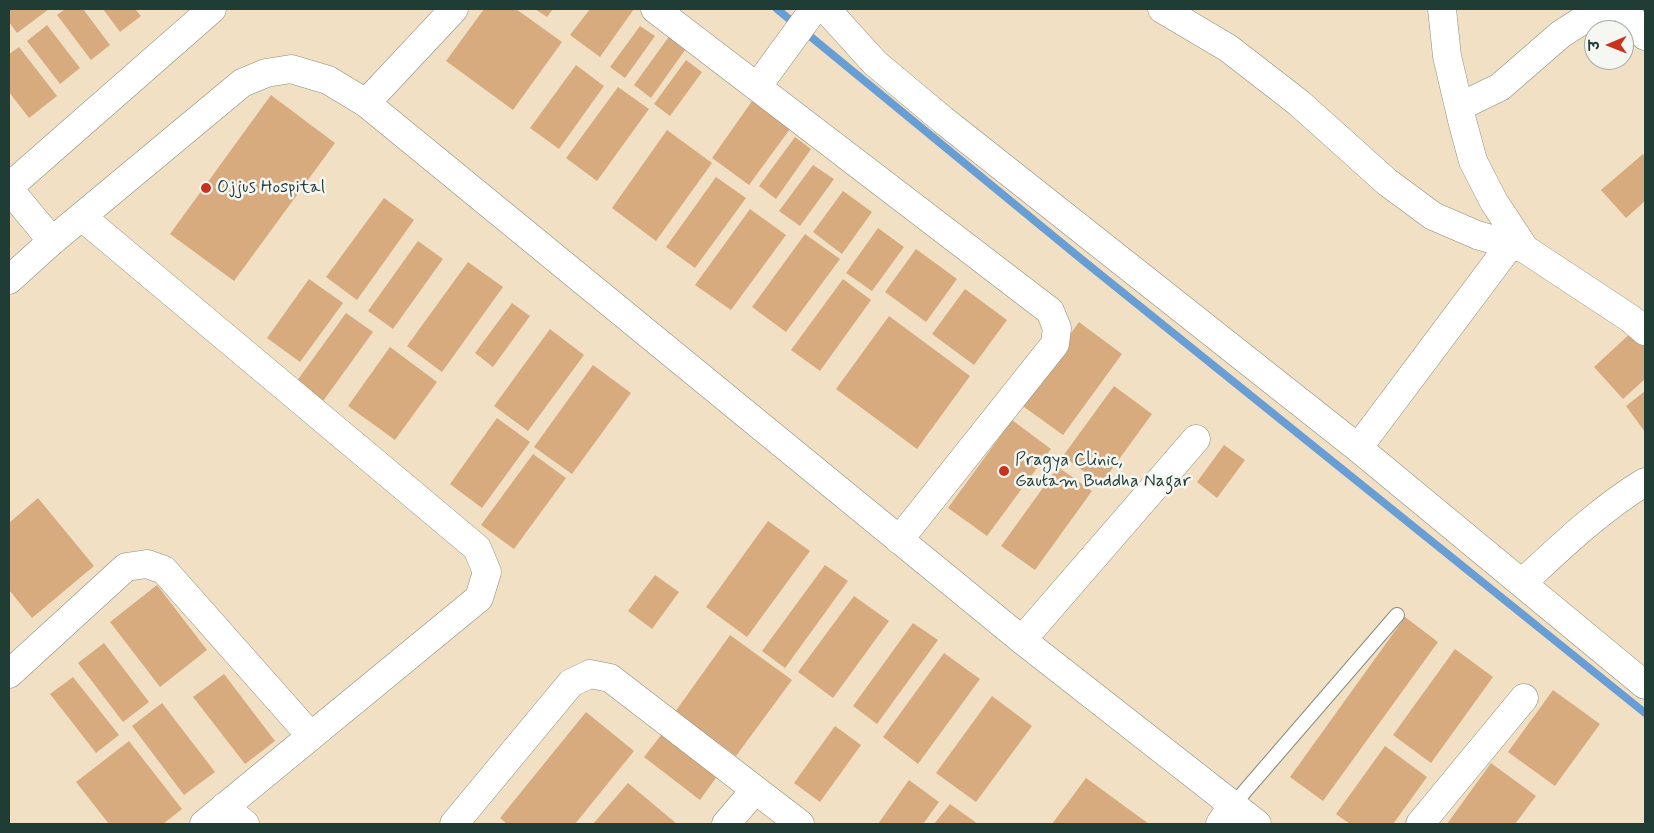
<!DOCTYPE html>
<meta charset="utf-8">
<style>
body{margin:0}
#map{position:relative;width:1654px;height:833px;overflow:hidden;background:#f1e0c4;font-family:Mynerve,"Playpen Sans Deva",sans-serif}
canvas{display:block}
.frame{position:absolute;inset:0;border:10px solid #1f3d34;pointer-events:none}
.north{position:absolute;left:1584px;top:20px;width:50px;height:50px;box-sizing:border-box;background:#f6f6f2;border:1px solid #a0aca6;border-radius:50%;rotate:269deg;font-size:14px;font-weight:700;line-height:20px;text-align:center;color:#1f3d34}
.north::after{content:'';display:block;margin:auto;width:18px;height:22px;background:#c8321e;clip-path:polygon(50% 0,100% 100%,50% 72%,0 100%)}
</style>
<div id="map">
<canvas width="1654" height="833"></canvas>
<div class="frame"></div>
<div class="north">उ</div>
</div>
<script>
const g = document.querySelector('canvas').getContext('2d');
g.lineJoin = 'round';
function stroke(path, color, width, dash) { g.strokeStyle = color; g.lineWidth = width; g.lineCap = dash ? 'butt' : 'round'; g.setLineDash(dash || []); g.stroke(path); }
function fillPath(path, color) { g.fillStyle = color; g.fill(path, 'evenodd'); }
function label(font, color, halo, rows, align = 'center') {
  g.font = font + ' Mynerve,sans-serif'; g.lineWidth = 5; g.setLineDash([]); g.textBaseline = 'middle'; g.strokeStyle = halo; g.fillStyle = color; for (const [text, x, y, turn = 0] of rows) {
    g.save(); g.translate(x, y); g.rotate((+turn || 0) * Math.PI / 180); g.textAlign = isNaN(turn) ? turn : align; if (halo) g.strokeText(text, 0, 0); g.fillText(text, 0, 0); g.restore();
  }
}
const stream = new Path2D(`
 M777,9l303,249 565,455`);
const building = new Path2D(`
 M9,9h40l-32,24 -8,-11z
 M65,9h18l27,36 -19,15 -34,-45z
 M103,9h32l6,7 -21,16z
 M484,9h32l46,33 -49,68 -67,-49z
 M535,9h18l-6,8z
 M590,9h44l-34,48 -30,-22z
 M47,25l33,43 -20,16 -33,-43z
 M640,26l15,10 -30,42 -15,-11z
 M673,31l17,12 -39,55 -17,-13z
 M19,47l38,49 -28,22 -20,-26v-38z
 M686,60l16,12 -32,44 -16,-12z
 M576,65l28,21 -45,63 -29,-21z
 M618,87l31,22 -52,72 -31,-23z
 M271,95l64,48 -101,138 -64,-47z
 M752,101l38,28 -41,56 -37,-27z
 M667,130l45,33 -56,78 -44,-33z
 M795,137l16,12 -35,50 -17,-13z
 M1643,154l2,3v44l-19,17 -25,-28z
 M813,165l21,14 -34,47 -21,-15z
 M716,177l30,21 -51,70 -29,-21z
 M843,191l29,21 -30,42 -29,-22z
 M384,198l30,22 -57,80 -31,-23z
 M750,209l36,26 -55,75 -36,-25z
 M878,228l26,19 -32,44 -26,-18z
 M805,234l35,25 -54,73 -34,-25z
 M418,241l25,18 -50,70 -25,-18z
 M916,249l41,30 -31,43 -41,-30z
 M468,262l35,25 -61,85 -35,-26z
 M309,279l34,24 -43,59 -33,-24z
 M843,279l28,21 -51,71 -29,-21z
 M965,289l42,31 -33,45 -42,-31z
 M512,303l18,13 -37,51 -18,-14z
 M346,313l27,19 -52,72 -27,-19z
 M889,316l81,60 -53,73 -81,-60z
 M1079,322l43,32 -59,81 -43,-31z
 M550,329l34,26 -56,76 -34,-25z
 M1635,329l10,11v39l-22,20 -29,-32z
 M390,347l47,35 -42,58 -47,-34z
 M593,365l38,28 -59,81 -38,-27z
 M1114,386l38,28 -51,70 -38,-28z
 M1645,391v41l-19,-26z
 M497,418l33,24 -48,66 -32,-24z
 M1012,420l39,29 -64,87 -39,-28z
 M1224,445l21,15 -28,38 -20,-16z
 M533,454l33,24 -52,71 -33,-24z
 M1058,467l34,24 -57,79 -34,-24z
 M38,498l56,68 -62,52 -23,-28v-67z
 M768,521l42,30 -63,86 -41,-30z
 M825,565l23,16 -63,87 -23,-17z
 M655,575l24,17 -27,37 -24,-18z
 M157,585l50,65 -47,37 -50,-65z
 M854,596l35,25 -56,77 -35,-26z
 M1405,617l33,25 -115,159 -33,-24z
 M913,623l25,17 -61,84 -24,-18z
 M730,635l62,45 -56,76 -61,-44z
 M104,643l45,59 -26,20 -45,-59z
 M1455,649l38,28 -62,86 -38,-28z
 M944,653l36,26 -62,85 -35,-27z
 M224,674l51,67 -30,23 -52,-67z
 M73,677l46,58 -23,18 -46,-59z
 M1553,690l47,34 -45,62 -47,-34z
 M992,696l40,30 -56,76 -40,-29z
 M162,703l53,69 -31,23 -52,-69z
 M586,712l48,39 -59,73h-68l-7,-6z
 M835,726l26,19 -41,57 -26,-19z
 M662,734l56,41 -18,25 -56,-43z
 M129,741l53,68 -19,15h-54l-33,-42z
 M1385,746l42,31 -34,47h-43l-14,-10z
 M1491,763l45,33 -21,28h-68z
 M1086,778l63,46h-97z
 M909,780l30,22 -16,22h-45z
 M628,783l49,41h-84z
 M950,804l28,20h-44z`);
const service = new Path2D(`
 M1233,805l164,-190`);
const minor = new Path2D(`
 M655,9l395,302 7,17 -2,16 -156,196
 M826,9l49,54 68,57 415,328 287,237
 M1162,9l66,39 71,55 88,79 46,34 44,19 48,14
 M1442,9l5,47 15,64 11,41 21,41 31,47 106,70 14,12
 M1624,9l21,27
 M757,87l57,-78
 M366,103l88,-94
 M1459,107l41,-20 61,-53 25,-16 21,-9
 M9,187l203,-178
 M9,189l43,52
 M82,217l395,331 10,24 -8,26 -275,226
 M1358,448l152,-203
 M1522,583c39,-36 77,-73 123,-101
 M1022,640l174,-201
 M9,674l117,-107 21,-3 17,6 146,165
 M224,807l21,17
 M454,824l117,-141 19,-9 20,4 190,146
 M726,824l29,-34
 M1220,824l13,-19
 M1420,824l104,-126`);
const tertiary = new Path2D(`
 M9,280l43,-39 190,-158 24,-10 25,-4 37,11 38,23 656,537 235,184`);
const markers = [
 [206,188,6,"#c8321e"],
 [1004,471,6,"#c8321e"]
];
const poiNames = [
 ["Ojjus Hospital",217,188],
 ["Pragya Clinic,",1015,461],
 ["Gautam Buddha Nagar",1015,482]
];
stroke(stream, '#699ed5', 8);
fillPath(building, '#d8ab7f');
stroke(service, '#888e7c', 16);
stroke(minor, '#888e7c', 29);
stroke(tertiary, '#888e7c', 29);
stroke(service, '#fff', 14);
stroke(minor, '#fff', 28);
stroke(tertiary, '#fff', 28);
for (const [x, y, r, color] of markers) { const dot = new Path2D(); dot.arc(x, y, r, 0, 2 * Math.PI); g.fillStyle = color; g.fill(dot); stroke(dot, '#f6f6f2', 2); }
label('18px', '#1f3d34', '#f6f6f2', poiNames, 'left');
</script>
